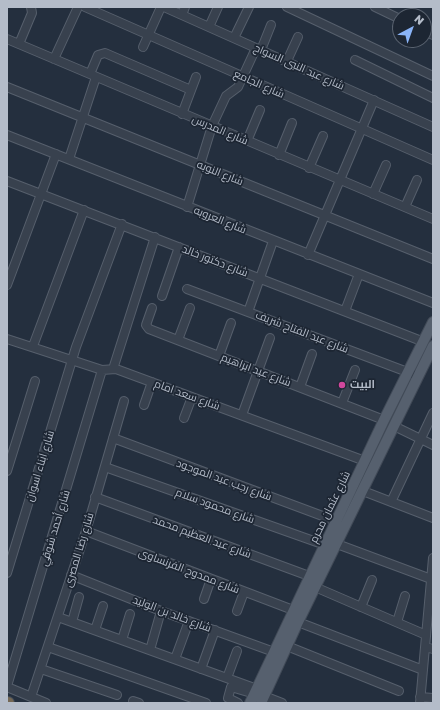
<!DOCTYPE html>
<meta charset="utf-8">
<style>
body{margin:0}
#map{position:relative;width:440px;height:710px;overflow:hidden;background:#242f3e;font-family:"Golos Text",sans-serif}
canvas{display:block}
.frame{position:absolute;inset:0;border:8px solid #b4bcc9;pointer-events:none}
.north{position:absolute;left:392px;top:8px;width:40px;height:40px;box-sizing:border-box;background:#1d2633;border:1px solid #59626f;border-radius:50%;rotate:41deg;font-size:11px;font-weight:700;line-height:16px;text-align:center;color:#b4bcc9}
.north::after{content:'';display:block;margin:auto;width:14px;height:18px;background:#8ab4f8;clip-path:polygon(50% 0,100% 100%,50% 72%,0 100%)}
</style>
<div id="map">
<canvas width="440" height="710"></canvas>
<div class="frame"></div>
<div class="north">N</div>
</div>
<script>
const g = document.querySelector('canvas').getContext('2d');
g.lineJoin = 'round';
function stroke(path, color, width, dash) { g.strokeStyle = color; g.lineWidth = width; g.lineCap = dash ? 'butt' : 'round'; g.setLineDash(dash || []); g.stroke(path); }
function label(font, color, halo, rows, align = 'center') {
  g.font = font + ' "Golos Text",Cairo,sans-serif'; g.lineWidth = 3.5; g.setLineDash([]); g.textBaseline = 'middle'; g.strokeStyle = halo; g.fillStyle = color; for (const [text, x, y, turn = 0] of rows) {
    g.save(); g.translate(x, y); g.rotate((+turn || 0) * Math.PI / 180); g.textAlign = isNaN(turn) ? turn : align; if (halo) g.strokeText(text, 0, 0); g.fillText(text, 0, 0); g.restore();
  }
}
const minor = new Path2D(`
 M85,7l348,153
 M164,7l269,120
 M287,7l146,69
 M375,7l25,12
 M182,15l3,-8
 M209,27l9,-20
 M424,31l9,4
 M234,38l15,-31
 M7,39l426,180
 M19,44l13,-31 -1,-6
 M143,47l18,-40
 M261,50l10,-25
 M54,59l24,-52
 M355,60l78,38
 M287,61l11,-24
 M90,74l8,-19 7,-2 86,37
 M7,87l426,172
 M182,114l14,-37
 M7,135l426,168
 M247,141l13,-31
 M279,155l13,-32
 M69,159l27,-82
 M309,168l14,-32
 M7,181l417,161
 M373,194l13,-29
 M187,207l25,-81 14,-30 12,-9 18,-39
 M405,207l12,-27
 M308,255l66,-155
 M7,285l49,-131
 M187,289l231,87
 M162,296l17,-49
 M152,308l-6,17 3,4 235,91
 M345,311l14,-37
 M248,312l25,-71
 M7,339l95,31 14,-1 249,92
 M178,340l12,-32
 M33,346l51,-136
 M219,356l12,-33
 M113,369l42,-132
 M300,387l12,-33
 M342,403l13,-33
 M144,405l8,-23
 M242,415l28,-77
 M184,418l8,-21
 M394,426l39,19
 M113,438l223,83
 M105,467l220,78
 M7,471l28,-90
 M363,491l70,27
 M95,497l214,79
 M391,502l42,-89
 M86,531l207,79
 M337,544l94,35
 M7,573l69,-226 46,-123
 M71,575l90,36 113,41
 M315,587l111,48
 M204,599l7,-20
 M361,607l11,-27
 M237,611l7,-19
 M58,617l199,72
 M72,622l7,-25
 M298,622l125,48
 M397,622l8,-26
 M95,630l8,-24
 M122,640l8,-26
 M287,646l112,45
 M48,647l158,56
 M425,647l8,2
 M150,650l11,-39
 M175,659l14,-38
 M41,669l76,26
 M201,669l14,-39
 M227,678l10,-27
 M7,686l95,-316
 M7,687l39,16
 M264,696l18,7
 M31,697l55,-166 38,-130
 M420,697l13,1
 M133,701l6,2
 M238,703l-10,-5 3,-11 17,5 8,-2
 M420,703l13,-145`);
const major = new Path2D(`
 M250,703l134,-283 49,-98
 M261,703l37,-81 135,-276`);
const highway = new Path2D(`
 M7,703h1`);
const markers = [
 [342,385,4,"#d1479c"]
];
const streetNames = [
 ["شارع عبد النبى السواح",299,67,24],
 ["شارع الجامع",259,84,24],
 ["شارع المدرس",220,130,23],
 ["شارع النوبه",220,173,22],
 ["شارع العروبه",220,220,22],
 ["شارع دكتور خالد",215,261,21],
 ["شارع عبد الفتاح شريف",302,332,21],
 ["شارع عيد ابراهيم",256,370,21],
 ["شارع سعد امام",187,395,20],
 ["شارع ابناء اسوان",40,466,-73],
 ["شارع رجب عبد الموجود",224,480,20],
 ["شارع محمود سلام",215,506,20],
 ["شارع عثمان محرم",330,507,-64],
 ["شارع أحمد شوقي",55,528,-73],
 ["شارع عبد العظيم محمد",202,537,20],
 ["شارع رضا المصرى",79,550,-73],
 ["شارع ممدوح الفرنساوى",189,571,21],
 ["شارع خالد بن الوليد",172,614,21]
];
const poiNames = [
 ["البيت",350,385]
];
stroke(minor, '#565f6c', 10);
stroke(major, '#414a57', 12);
stroke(highway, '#434c59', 14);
stroke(minor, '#38414e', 8);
stroke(major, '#56606e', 10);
stroke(highway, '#746855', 12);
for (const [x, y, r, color] of markers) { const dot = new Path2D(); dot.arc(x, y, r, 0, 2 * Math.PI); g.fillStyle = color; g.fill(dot); stroke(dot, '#1d2633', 1.5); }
label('11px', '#b4bcc9', '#1d2633', streetNames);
label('bold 11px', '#b4bcc9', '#1d2633', poiNames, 'left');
</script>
